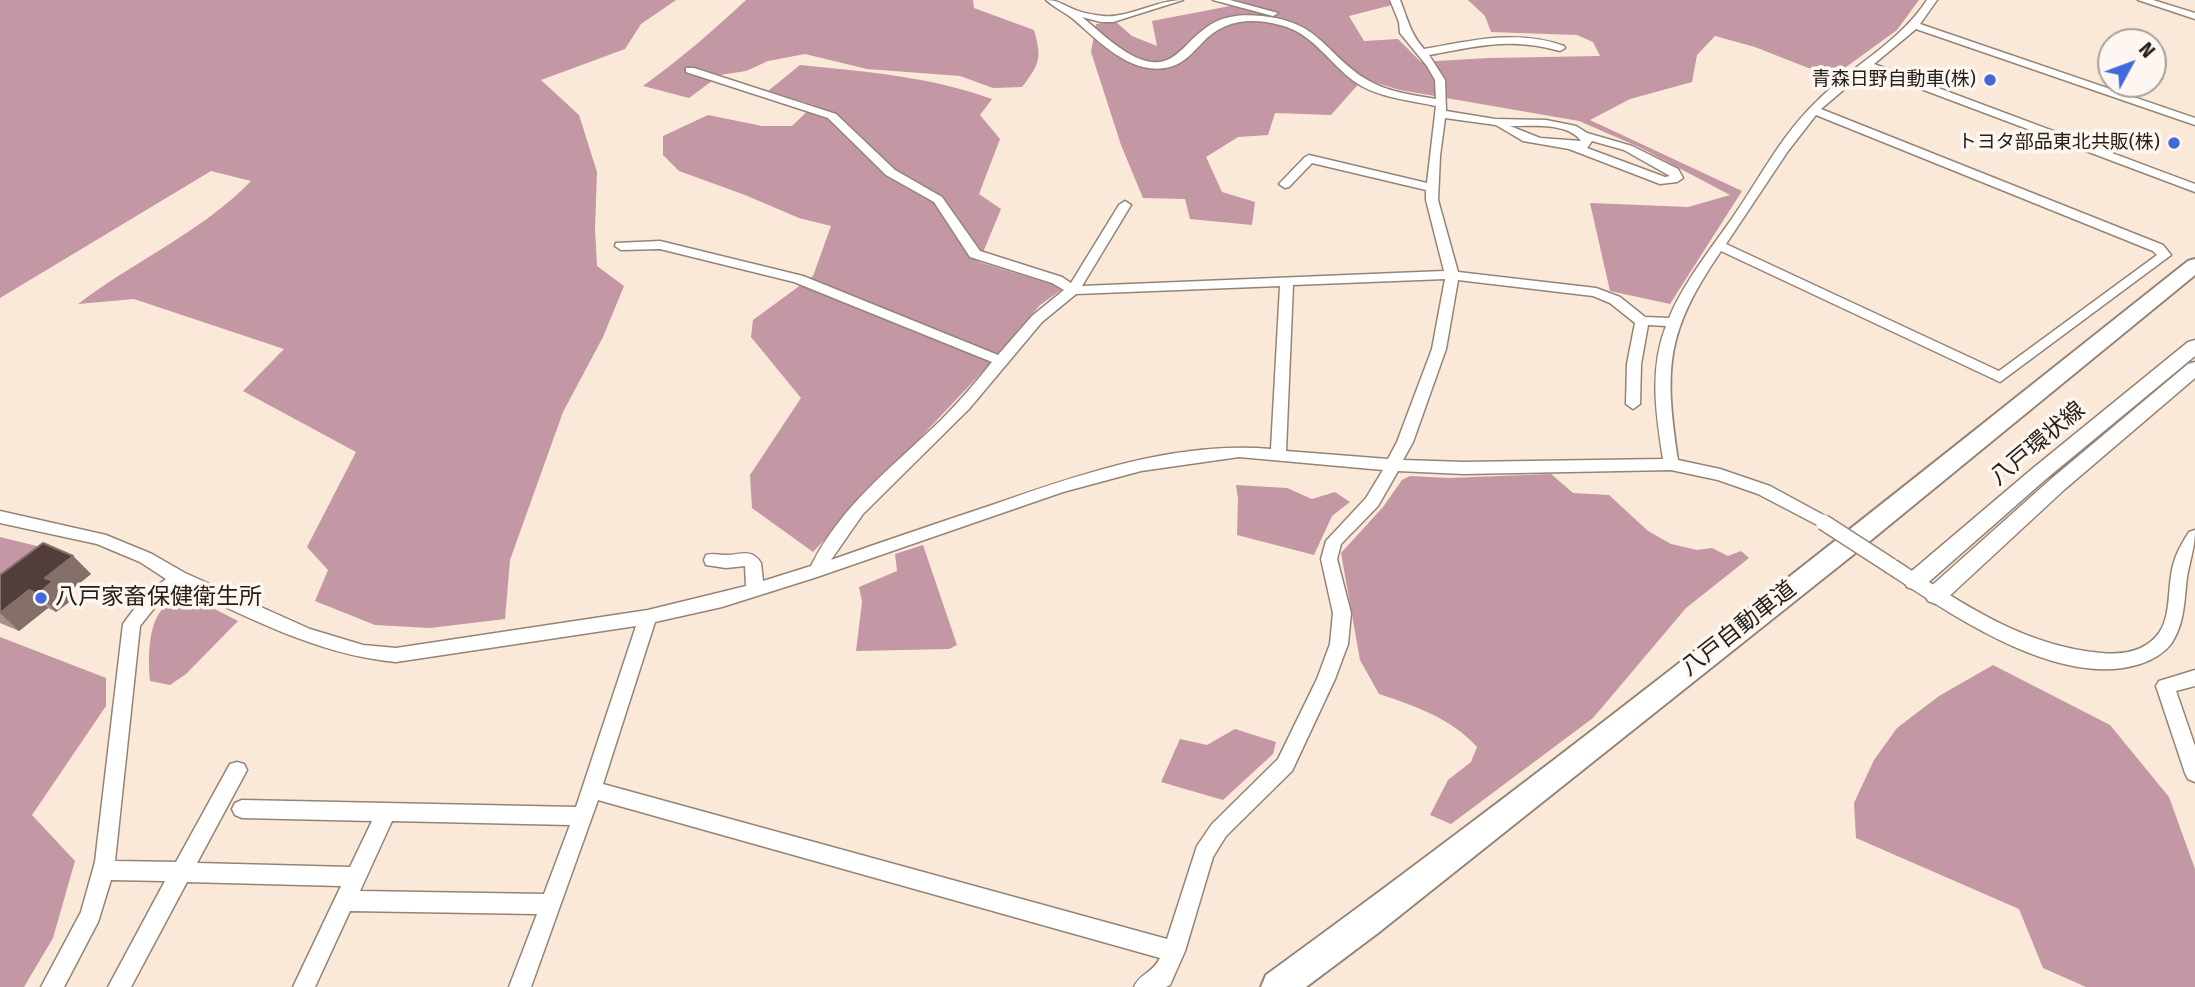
<!DOCTYPE html>
<meta charset="utf-8">
<style>
body{margin:0}
#map{position:relative;width:2195px;height:987px;overflow:hidden;background:#fae8d8;font-family:"Fira Sans",sans-serif}
canvas{display:block}
.north{position:absolute;left:2097px;top:28px;width:70px;height:70px;box-sizing:border-box;background:#fef7f1;border:2px solid #a8a19b;border-radius:50%;rotate:49deg;font-size:19px;font-weight:700;line-height:28px;text-align:center;color:#27201a}
.north::after{content:'';display:block;margin:auto;width:24px;height:32px;background:#4269db;clip-path:polygon(50% 0,100% 100%,50% 72%,0 100%)}
</style>
<div id="map">
<canvas width="2195" height="987"></canvas>
<div class="north">N</div>
</div>
<script>
const g = document.querySelector('canvas').getContext('2d');
g.lineJoin = 'round';
function fillPath(path, color) { g.fillStyle = color; g.fill(path, 'evenodd'); }
function stroke(path, color, width, dash) { g.strokeStyle = color; g.lineWidth = width; g.lineCap = dash ? 'butt' : 'round'; g.setLineDash(dash || []); g.stroke(path); }
function label(font, color, halo, rows, align = 'center') {
  g.font = font + ' "Fira Sans","Noto Sans JP",sans-serif'; g.lineWidth = 7; g.setLineDash([]); g.textBaseline = 'middle'; g.strokeStyle = halo; g.fillStyle = color; for (const [text, x, y, turn = 0] of rows) {
    g.save(); g.translate(x, y); g.rotate((+turn || 0) * Math.PI / 180); g.textAlign = isNaN(turn) ? turn : align; if (halo) g.strokeText(text, 0, 0); g.fillText(text, 0, 0); g.restore();
  }
}
const forest = new Path2D(`
 M0,0h676l-35,24 -16,25 -84,31 38,35 18,57 -2,57 2,37 27,20 -21,51 -40,75 -53,148 -5,59 -75,9 -55,-3 -60,-24 13,-31 -21,-23 49,-95 -113,-61 41,-42 -150,-50 -56,5c55,-42 125,-73 173,-123l-40,-10 -211,127z
 M746,0h227l1,8 60,22c8,28 6,34 -12,57l-29,1 -33,-12 -93,-7 -62,-15 -37,7 -22,10 -26,4 -31,23 -46,-12c36,-26 70,-55 103,-86z
 M1238,0h150l4,5 -43,11 15,25 34,-2 23,23 67,-4 112,-2 -7,-14 -16,-7 -86,-3 -6,-16 -17,-16h451l-22,30 -62,45h-9l-71,-28 -40,-11 -18,19 -5,27 -62,17 -40,21 152,71 -72,113 -60,-13 -20,-88 98,4 42,-12 -91,-48 -60,-26 -179,-31 -37,-11 -32,36 -56,-2 -7,22 -30,2 -32,20 16,35 33,10 -3,23 -62,-6 -5,-20 -42,-1 -22,-53 -30,-93 5,-28 20,-2 16,14 25,10 -5,-25 78,-15z
 M800,65c67,7 128,11 192,34l-12,16 20,24 -21,55 22,15 -22,53 85,26 -24,17 -57,66 -170,181 -61,-44 -2,-33 51,-77 -50,-61 2,-17 60,-44 18,-50 -32,-8 -54,-23 -66,-24 -16,-16v-19l45,-21 54,11h30l22,-21 -46,-14z
 M1551,474l22,19 36,2 39,36 23,13 26,6 15,-2 16,8 13,-5 8,7 -63,50 -93,110 -142,106 -21,-9 18,-35 23,-18 6,-15c-26,-29 -62,-41 -98,-53l-19,-34 -19,-107 42,-46 19,-27 8,-4 39,2z
 M1236,485l51,3 25,11 23,-7 15,10 -18,14 -18,39 -77,-20 1,-36z
 M0,537l49,12 -49,44z
 M923,545l34,100 -8,4 -93,2 6,-49 -3,-15 38,-16 -2,-17z
 M189,596l49,25 -52,53 -16,11 -20,-4c-2,-21 -3,-63 18,-77 5,-4 14,-6 21,-8z
 M0,637l106,41v28l-74,109 43,46 -22,77 -29,49h-24z
 M1993,665l117,60 59,72 26,72v118h-109l-43,-19 -24,-59 -163,-71 -2,-35 20,-43 23,-32 42,-32z
 M1235,729l41,13 -3,12 -50,46 -62,-18 19,-43 27,6z`);
const minor = new Path2D(`
 M1046,0c12,0 15,4 25,8 7,4 23,7 32,8 24,3 53,-16 80,-16l-70,22h-12l-19,-5c16,13 32,29 51,39 41,20 48,-13 77,-31 15,-10 34,-11 52,-9 58,6 61,35 102,62 22,14 48,17 72,21l-1,-19 -8,-14 -27,-33 -1,-11 -9,-22h10c8,20 10,33 24,49 47,-8 93,-20 140,-3l1,2 -5,3c-49,-14 -82,-5 -131,4l16,25 1,31 49,8 51,1 30,6 11,7 45,13 46,23 5,9 -6,4 -17,2 -91,-35 -46,-8 -27,-16 -51,-7 -5,38 -2,44 20,72 138,16 24,9 25,20 24,1c16,-38 43,-70 66,-104 26,-38 48,-81 82,-113 36,-36 82,-58 110,-101h10l-17,24 275,94v7l-279,-96 -42,35 321,120v8l-327,-123 -47,40 342,136 8,10 -171,127 -279,-131c-55,81 -57,115 -43,209l42,9 50,17 59,32 2,4 -2,4 -6,2 -65,-34 -40,-14 -47,-10 -207,4 -66,-3 -20,35 -37,38 -4,15 14,54 -3,31 -13,35 -43,92 -66,65 -13,21 -28,94 -15,34 -4,2h-32c6,-14 18,-13 26,-29l-562,-158 -67,187h-22l28,-73 -187,-3 -35,76h-22l48,-101 -154,-4 -56,105h-23l57,-106 -54,-1 -13,42 -34,65h-23l40,-75 14,-50 28,-238 20,-27 23,-18 -26,-17 -43,-18 -97,-21v-12l106,24 46,19 33,19 125,56 53,16 33,3 252,-38 98,-24 -1,-20 -19,2 -20,-3 -2,-5 2,-5c7,-2 11,0 18,0 15,1 27,-8 37,8l2,18 48,-15c30,-61 83,-100 131,-147 18,-18 34,-37 50,-57l-198,-80 -134,-33 -39,1 -6,-4 1,-3 44,-2 143,35 195,79 34,-39 32,-26 -12,-7 -82,-26 -36,-55 -48,-27 -58,-57 -142,-46v-4h8l142,46 59,56 47,27 38,54 82,26 9,6 48,-78 6,-4 6,4 -49,81 362,-15 -18,-71v-10l-114,-27 -23,24 -4,1 -6,-4 26,-27 4,-2 118,28 9,-77c-27,-6 -57,-8 -81,-24 -26,-19 -42,-49 -75,-57 -30,-8 -57,-5 -78,18 -9,9 -17,19 -29,23 -40,13 -74,-25 -101,-48 -8,-6 -18,-11 -26,-18zM1816,115l337,136 4,4 -158,116 -273,-127 62,-93zM1510,126c21,0 58,-4 71,15l-41,-3zM1592,141l32,9 46,26 -5,1 -78,-29zM1445,279l-13,70 -35,93 -9,17 -102,-8 7,-166zM1458,280l135,16 17,7 25,20 -8,41 -1,40 7,5 7,-5 1,-40 7,-39 18,1c-17,43 -10,88 -3,133l-199,3 -61,-2 10,-18 33,-93zM1280,286l-9,163c-95,-8 -191,25 -279,56 -54,18 -108,36 -161,55l32,-46 106,-105 73,-87 34,-28zM1239,457l144,13 -17,28 -40,43 -5,18 12,54 -3,31 -13,35 -39,80 -66,65 -15,22 -30,93 -564,-155 52,-162 67,-15 95,-30 246,-85 78,-21zM181,586c69,32 138,69 215,76l240,-36 -60,181 -334,-7 -7,3 -3,6 3,6 7,3 130,3 -22,46 -153,-4 50,-93 -3,-6 -7,-2 -7,2 -54,98 -61,-1 25,-235 15,-19zM392,821l178,4 -26,69 -184,-3z
 M1213,0h17l48,13 -5,3z
 M2138,0h15l42,13v6z
 M2195,530c0,17 -5,30 -8,47 -3,24 -2,46 -16,67 -8,10 -19,16 -31,20 -81,26 -191,-51 -255,-93l-2,-5 2,-5h12c64,42 126,85 204,92 21,2 44,-1 58,-20 11,-16 9,-38 12,-57 2,-17 9,-30 18,-44z
 M2195,670v16l-19,5 19,55v36l-7,-3 -3,-6 -29,-87 3,-5z`);
const major = new Path2D(`
 M2195,340v16l-149,123 -123,108 -8,3 -8,-3 -3,-6 3,-6 125,-106 156,-127z
 M2195,362v16l-130,111 -121,112 -8,3 -8,-3 -3,-6 3,-6 123,-110 137,-115z`);
const highway = new Path2D(`
 M2195,259v16l-341,279 -476,379 -72,54h-45l5,-12c314,-228 618,-473 922,-714z`);
const minorBridge = new Path2D(`
 M1823,522l68,44`);
const wall = new Path2D(`
 M73,556l18,18 -25,20 6,6 -16,12 -8,-4 -29,23 -19,-8v-48z`);
const shadedWall = new Path2D(`
 M73,556l18,18 -25,20 6,6 -16,12 -18,-18 7,-16z
 M29,590l19,18 -29,23 -19,-18z`);
const building = new Path2D(`
 M43,543l30,13 -28,22 8,3 -15,13 -9,-4 -29,23v-38z`);
const markers = [
 [1990,80,7,"#4269db"],
 [2174,143,7,"#4269db"],
 [41,598,7,"#4269db"]
];
const farPoinames = [
 ["青森日野自動車(株)",1976,80],
 ["トヨタ部品東北共販(株)",2160,143]
];
const streetNames = [
 ["八戸環状線",2038,444,-40],
 ["八戸自動車道",1739,629,-38]
];
const poiNames = [
 ["八戸家畜保健衛生所",55,598]
];
fillPath(forest, '#c397a3');
stroke(minor, '#958476', 3);
stroke(major, '#958476', 3);
stroke(highway, '#958476', 4);
fillPath(minor, '#fff');
fillPath(major, '#fff');
fillPath(highway, '#fff');
stroke(minorBridge, '#958476', 18, []);
stroke(minorBridge, '#fff', 15);
fillPath(wall, '#a69288');
fillPath(shadedWall, '#847069');
fillPath(building, '#513d39');
stroke(building, '#847069', 2);
for (const [x, y, r, color] of markers) { const dot = new Path2D(); dot.arc(x, y, r, 0, 2 * Math.PI); g.fillStyle = color; g.fill(dot); stroke(dot, '#fef7f1', 2.5); }
label('19px', '#27201a', '#fef7f1', farPoinames, 'right');
label('23px', '#27201a', '#fef7f1', streetNames);
label('23px', '#27201a', '#fef7f1', poiNames, 'left');
</script>
